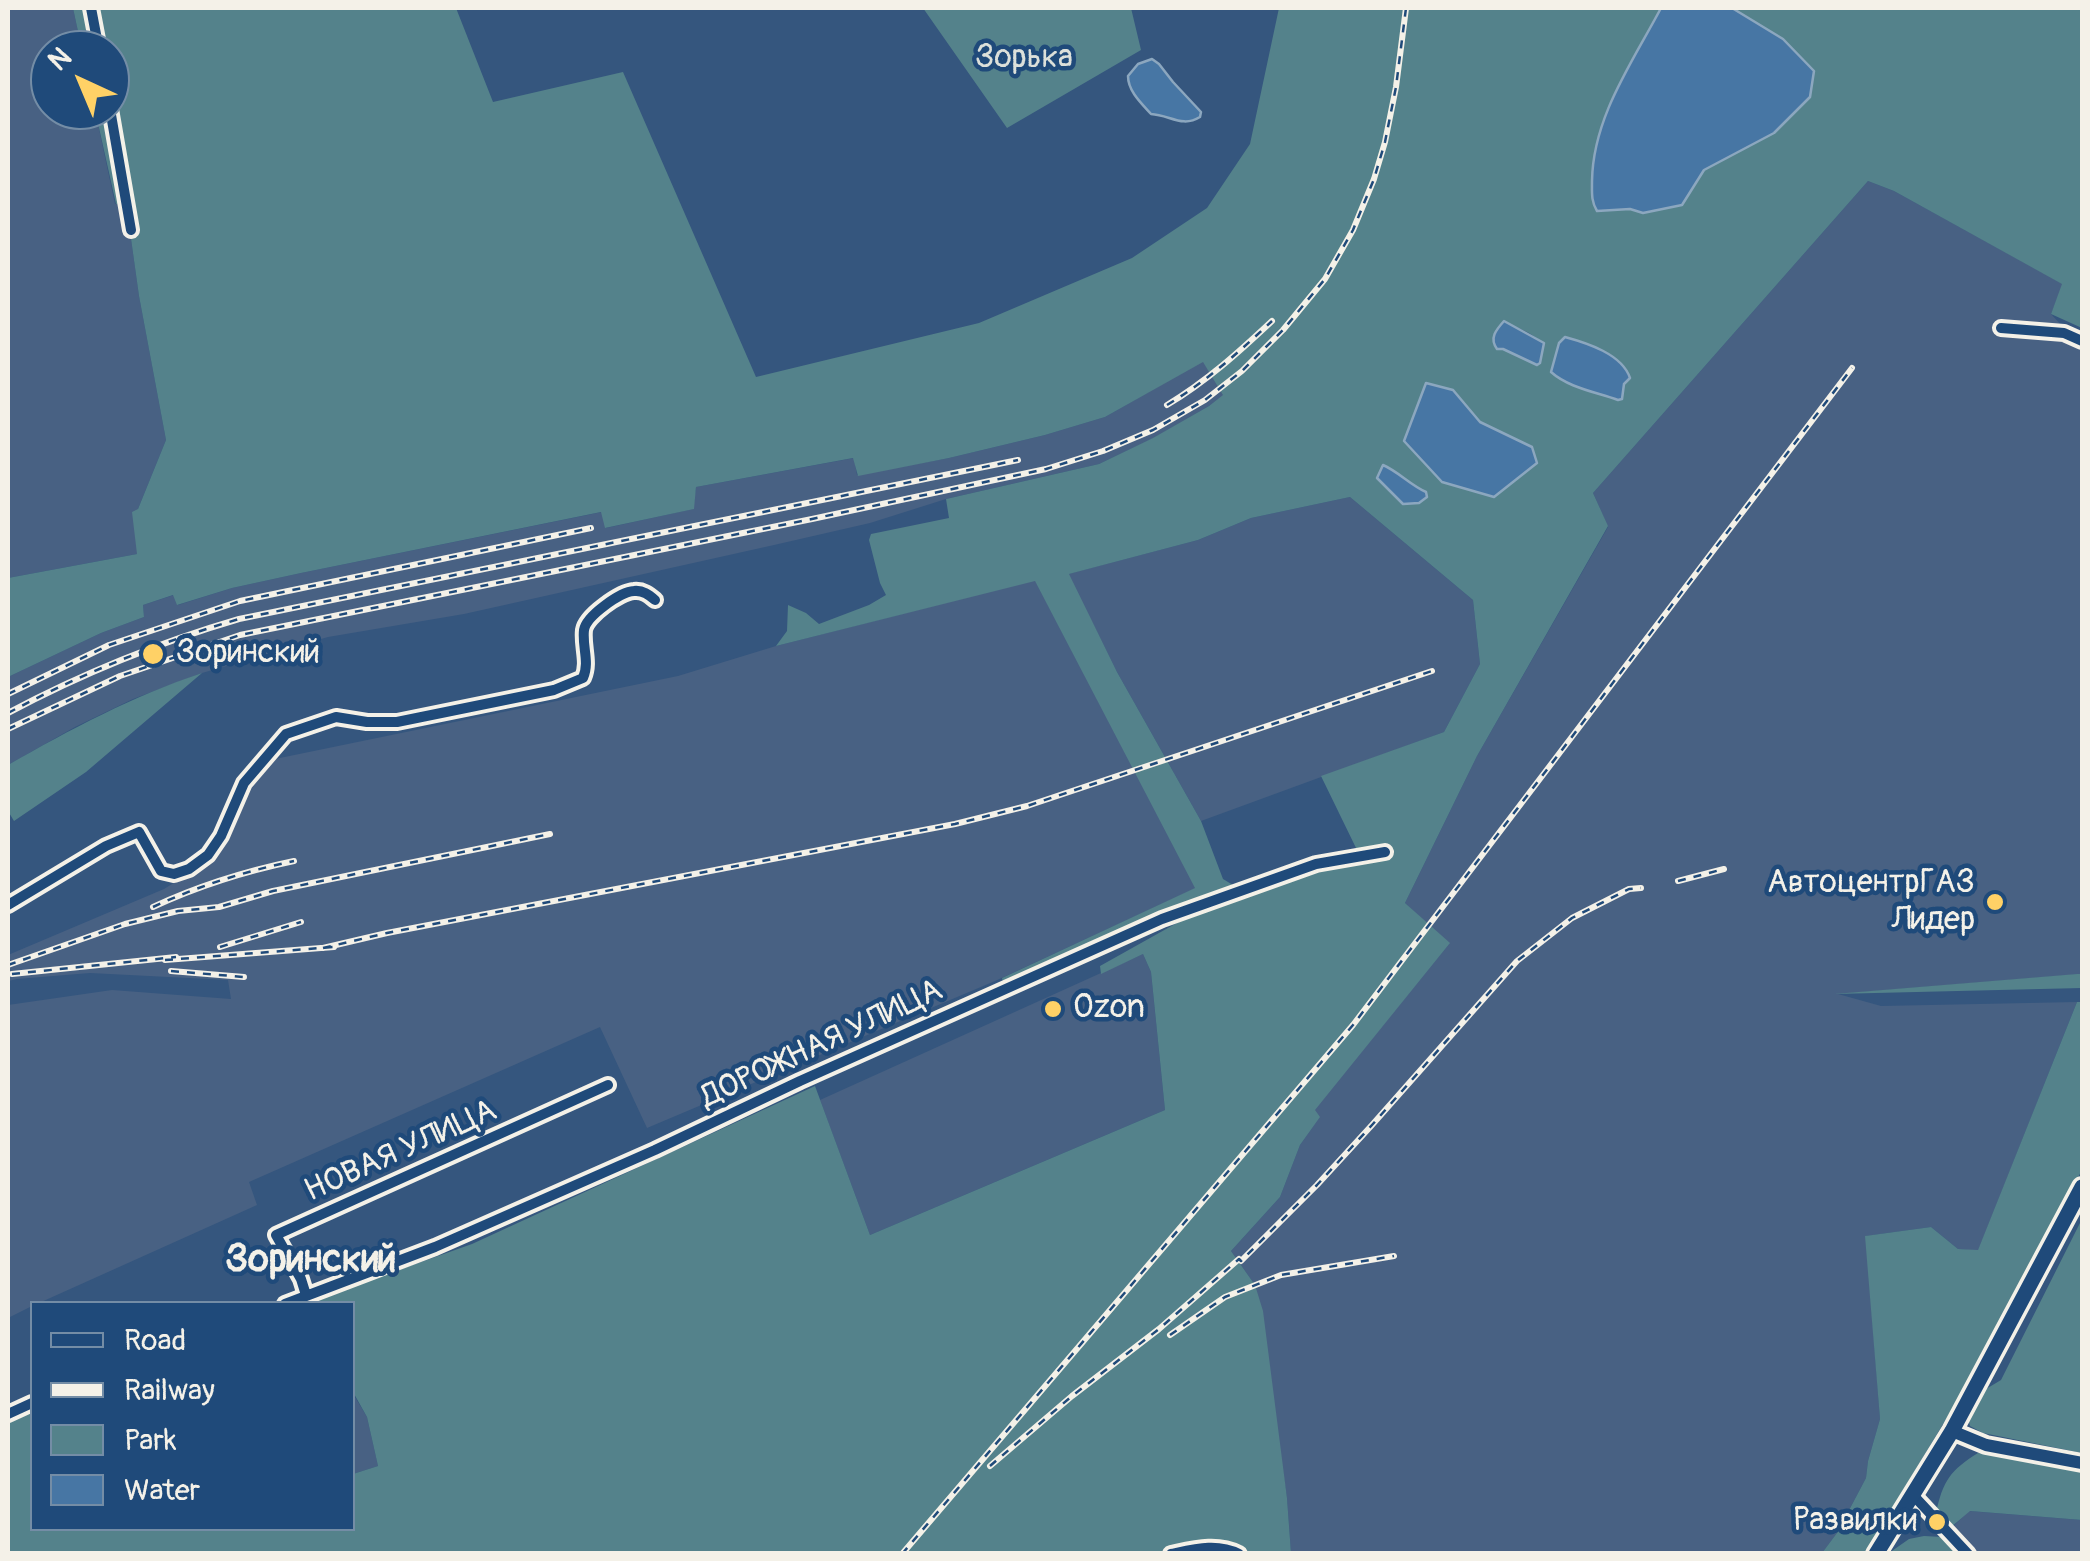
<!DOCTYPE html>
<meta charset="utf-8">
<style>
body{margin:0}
#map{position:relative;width:2090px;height:1561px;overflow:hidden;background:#35567e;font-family:Pangolin,sans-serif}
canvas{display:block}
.frame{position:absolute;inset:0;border:10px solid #f4f1e8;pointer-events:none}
.legend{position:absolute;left:30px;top:1301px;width:325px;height:230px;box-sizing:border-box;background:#1f4a7a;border:2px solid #748da6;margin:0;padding:12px 18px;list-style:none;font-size:30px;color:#f4f1e8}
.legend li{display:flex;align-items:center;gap:20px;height:50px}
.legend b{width:50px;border:2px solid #748da6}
.north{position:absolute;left:30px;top:30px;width:100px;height:100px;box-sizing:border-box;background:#1f4a7a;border:2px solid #748da6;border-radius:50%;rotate:316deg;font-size:28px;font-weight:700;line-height:40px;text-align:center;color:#f4f1e8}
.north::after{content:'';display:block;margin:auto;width:35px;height:45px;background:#ffd166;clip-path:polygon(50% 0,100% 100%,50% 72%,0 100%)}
</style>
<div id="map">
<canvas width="2090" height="1561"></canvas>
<div class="frame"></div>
<ul class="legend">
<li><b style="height:12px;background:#1f4a7a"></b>Road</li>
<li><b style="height:12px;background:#f4f1e8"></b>Railway</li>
<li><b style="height:28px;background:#54828b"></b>Park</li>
<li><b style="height:28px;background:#4776a4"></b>Water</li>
</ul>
<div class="north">N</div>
</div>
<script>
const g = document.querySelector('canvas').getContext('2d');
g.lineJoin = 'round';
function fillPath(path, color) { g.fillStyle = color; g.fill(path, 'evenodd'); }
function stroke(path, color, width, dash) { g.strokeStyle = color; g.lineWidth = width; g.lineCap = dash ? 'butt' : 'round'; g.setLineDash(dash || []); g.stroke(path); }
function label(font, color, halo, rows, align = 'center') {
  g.font = font + ' Pangolin,sans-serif'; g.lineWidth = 9; g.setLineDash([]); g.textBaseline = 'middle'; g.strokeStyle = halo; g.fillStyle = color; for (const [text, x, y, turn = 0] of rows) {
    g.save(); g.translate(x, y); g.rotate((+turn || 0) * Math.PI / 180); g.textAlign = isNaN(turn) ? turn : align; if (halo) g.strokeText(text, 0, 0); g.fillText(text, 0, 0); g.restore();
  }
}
const built = new Path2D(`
 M8,8h65l9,42h-32v60h45l20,94 11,-1 13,93 27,144 -28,69 -1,45 -129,24z
 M1868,181l26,10 169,93 -12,30 25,27 6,3v630l-244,20 43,12 196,-4 -99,249 -20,-2 -27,-22 -65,9 14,183 -12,42 -2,17 -29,55 -15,20h-531l-4,-55 -32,-213 -24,-34 49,-54 20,-52 19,-27 -5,-8 135,-166 -44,-41 72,-147 131,-229 -15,-34z
 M1203,361l21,34 -15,11 -55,32 -55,26 -153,35 -76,24 -96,22 -310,69 -136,23 -126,36 -69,26 -58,28 -67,38v-88l93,-44 43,-16 -1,-12 31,-10 4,10 54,-17 69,-15 301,-61 4,16 87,-19 3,-22 158,-29 3,17 92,-17 96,-23 60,-18z
 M1350,497l123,103 7,64 -36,68 -243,89 -84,-149 -49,-98 130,-34 53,-22z
 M1035,580l161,308 -201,93 -348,147 -47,-101 -351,155 8,23 -218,98 -7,1v2l-24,12v-313l104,-15 119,9 -3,-19 -138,-7 -73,6 -9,2v-26l156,-66 47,-29 44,-77 20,-24 403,-83 98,-30z
 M1143,954l8,18 14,138 -295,125 -50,-135z
 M352,1392l15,25 11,49 -25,8z
 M1969,1511l113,9v33h-125l-15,-16z`);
const green = new Path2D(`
 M73,8h383l37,94 130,-30 133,305 223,-54 153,-65 75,-50 43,-64 29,-136h382l-55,104 24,97 13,4 39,-8 22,-35 70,-37 -42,-125h350v320l-31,-14 11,-30 -168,-93 -26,-10 -275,312 15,33 -131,230 -72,147 45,40 -135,167 5,7 -20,28 -20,52 -49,54 24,34 8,26 24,187 4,55h-1283v-132l24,-10v117h320l1,-54 25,-8 -11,-49 -14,-25 -1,-88 -47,-1 167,-59 343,-158 55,149 295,-125 -14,-138 -8,-18 -42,20 -1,-8 84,-47 15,-5v-12l-195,84 -2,-8 193,-90 -160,-307 -259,65 11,-15 1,-26 18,8 13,11 50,-19 17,-10 -6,-12 -11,-43 2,-6 78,-16 -3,-19 153,-35 54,-26 56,-32 14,-11 -20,-33 -98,55 -60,18 -96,23 -91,18 -5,-18 -157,29 -2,22 -89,19 -4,-16 -300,61 -69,15 -55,17 -4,-10 -30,10 1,12 -43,16 -93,44v-99l129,-24 -5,-42 6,-3 28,-69 -27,-144 -13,-93 -10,1 -21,-94h15v-60h-28zM1504,321l25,12 15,10 -4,20 -3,2 -35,-16h-5c-8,-11 -1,-19 7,-28zM1568,337l42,17 17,16 -9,30 -47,-16zM1350,497l123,103 7,64 -36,68 -123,44 36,74 -85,21 -39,14 -10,-6 -22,-58 -84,-149 -48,-98 129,-34 53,-22z
 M923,8h208l10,42 -134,78z
 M202,673l-116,99 -72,49 -6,-10v-46c63,-36 125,-69 194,-92z
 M2077,974h5v14l-248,6z
 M2077,1002h5v168l-125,231 -92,152h-43l15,-20 29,-55 2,-17 12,-42 -15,-183 66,-9 27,22 20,1z
 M2082,1219v234l-99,-20 -13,-7 -3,-12 14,-22 20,-12z
 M1978,1453l35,1 69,14v52l-112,-9 -20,17 -14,-15c7,-33 15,-43 42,-60z
 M1924,1536l18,1 15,16h-68l20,-14z`);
const water = new Path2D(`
 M1661,8h71l51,31 31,32 -4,26 -36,36 -70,37 -22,35 -39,8 -13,-4 -33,2c-6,-10 -5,-18 -5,-30 1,-64 40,-118 69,-173z
 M1152,59l7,5 14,18 28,30 -1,5c-18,11 -30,-2 -49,-3 -10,-11 -23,-23 -23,-38l10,-12z
 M1504,321l40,22 -4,20 -3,2 -34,-16h-6c-8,-11 -1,-19 7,-28z
 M1565,337c22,6 57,17 65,41l-6,6 -2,15 -4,1c-22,-8 -49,-12 -67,-28l8,-29z
 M1426,383l27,7 27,32 52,25 5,16 -43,34 -52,-15 -38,-41z
 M1383,465c16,7 27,20 43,27l1,5 -8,6 -16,1 -26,-26z`);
const minor = new Path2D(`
 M91,8l8,42
 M110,109l21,121
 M2001,328l63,5 18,8
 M8,905l98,-59 33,-14 22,39 13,3 15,-5 19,-14 13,-19 23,-53 42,-49 50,-17 31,5h30l157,-32 29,-12c7,-16 -1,-31 1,-48 2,-14 36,-38 50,-39 9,-1 15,4 21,9
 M306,1295l-5,-16 -25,-44 332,-150
 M285,1304l150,-57 220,-97 145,-69 362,-162 154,-55 69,-12
 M8,1414l24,-11
 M1913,1495l55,59
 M1171,1554c24,-5 46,-11 68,0`);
const tertiary = new Path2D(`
 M1952,1431l34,14 96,18`);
const secondary = new Path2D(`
 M1876,1554l76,-123 130,-244`);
const rail = new Path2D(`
 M1167,405c40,-24 72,-53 105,-84
 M8,694l101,-49 131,-44 351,-73
 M8,713c75,-40 149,-70 231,-94l779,-159
 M8,729l112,-53 120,-41 572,-116 234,-50 57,-18 50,-21 52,-30 37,-29 41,-41 42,-51 28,-49 21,-51 11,-37 11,-55 10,-79
 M1678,881l46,-12
 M153,907c45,-21 93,-36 141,-46
 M220,947l81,-25
 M323,948l64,-15 568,-109 72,-18 405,-135
 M165,960l169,-13
 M8,965l117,-41 53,-13 41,-4 54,-16 277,-57
 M171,971l73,6
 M12,974l164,-17
 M1170,1335l55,-38 56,-22 113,-19
 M990,1466l82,-70 87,-67 80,-70 2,2 76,-76 55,-60 145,-164 55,-43 57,-29 12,-1
 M902,1554l451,-529 499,-657`);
const markers = [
 [153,654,12,"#ffd166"],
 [1995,902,10,"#ffd166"],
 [1053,1009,10,"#ffd166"],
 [1937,1522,10,"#ffd166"]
];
const parkNames = [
 ["Зорька",1024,59]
];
const poiNames = [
 ["Зоринский",176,654],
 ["АвтоцентрГАЗ",1975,884,"right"],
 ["Лидер",1975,921,"right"],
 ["Ozon",1073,1009],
 ["Развилки",1917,1522,"right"]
];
const streetNames = [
 ["ДОРОЖНАЯ УЛИЦА",822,1045,-25],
 ["НОВАЯ УЛИЦА",401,1152,-24]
];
const quarterNames = [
 ["Зоринский",311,1261]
];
fillPath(built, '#486183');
fillPath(green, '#54828b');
fillPath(water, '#4776a4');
stroke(water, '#8ca7bf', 2.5);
stroke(minor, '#f4f1e8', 18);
stroke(tertiary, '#f4f1e8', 20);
stroke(secondary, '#f4f1e8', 22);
stroke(minor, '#1f4a7a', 10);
stroke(tertiary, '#1f4a7a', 12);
stroke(secondary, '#1f4a7a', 15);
stroke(rail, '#f4f1e8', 6);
stroke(rail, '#1f4a7a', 2.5, [8]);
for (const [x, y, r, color] of markers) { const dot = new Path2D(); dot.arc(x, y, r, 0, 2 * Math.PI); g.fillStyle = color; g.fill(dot); stroke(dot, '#1f4a7a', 4); }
label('32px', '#dce0da', '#1f4a7a', parkNames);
label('32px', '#f4f1e8', '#1f4a7a', poiNames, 'left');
label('32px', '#f4f1e8', '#1f4a7a', streetNames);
label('bold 38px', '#f4f1e8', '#1f4a7a', quarterNames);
</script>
